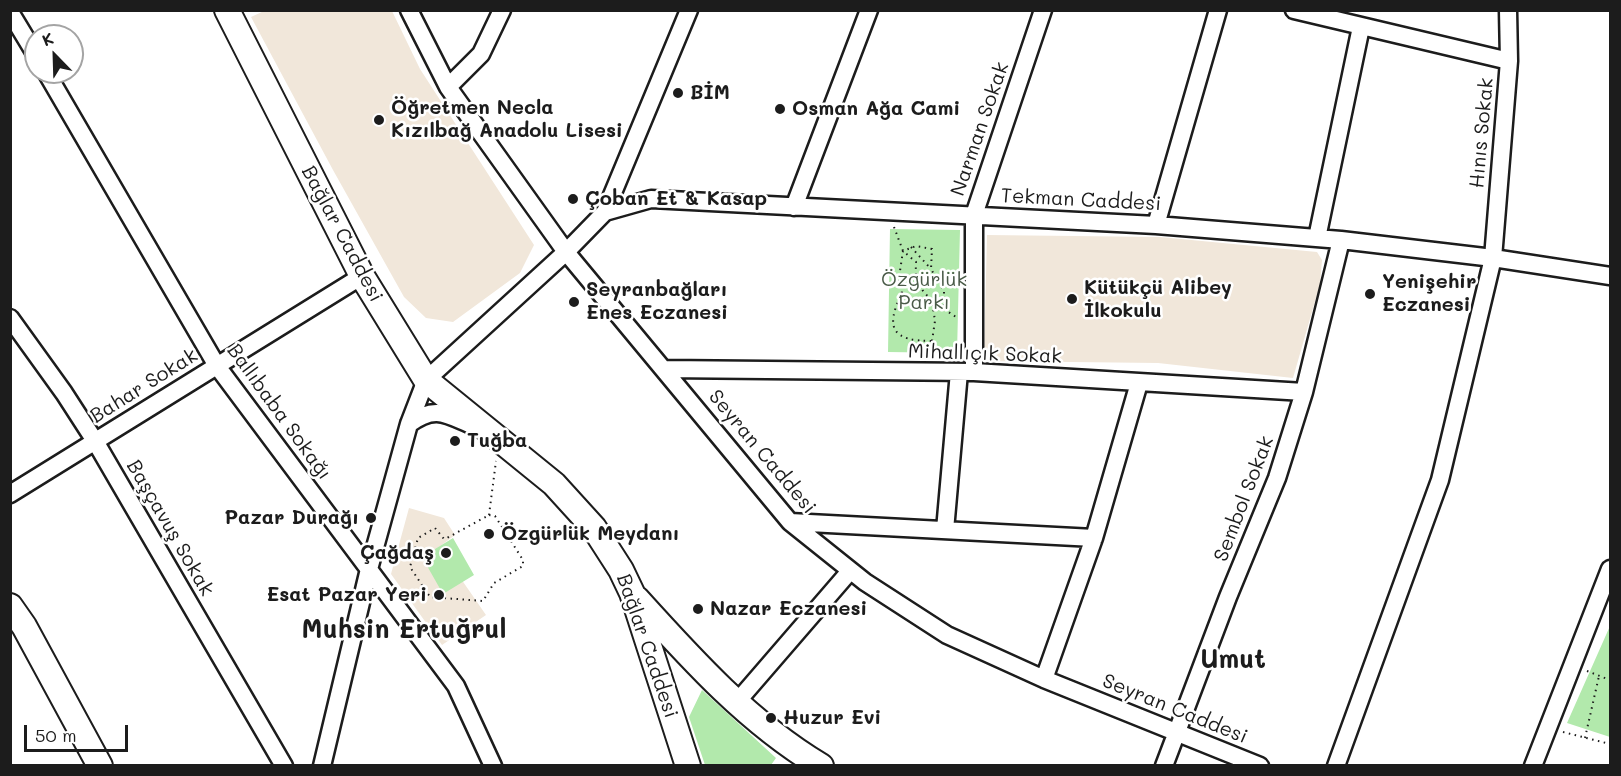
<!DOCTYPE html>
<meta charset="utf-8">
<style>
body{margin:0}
#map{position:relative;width:1621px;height:776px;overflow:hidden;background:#fff;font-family:Mali,sans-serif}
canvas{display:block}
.frame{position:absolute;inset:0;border:12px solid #1c1c1c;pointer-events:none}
.north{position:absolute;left:24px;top:24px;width:60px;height:60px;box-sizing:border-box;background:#fff;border:2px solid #a4a4a4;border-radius:50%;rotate:337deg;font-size:16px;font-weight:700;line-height:24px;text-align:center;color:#1c1c1c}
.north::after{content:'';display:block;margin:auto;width:21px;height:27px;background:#1c1c1c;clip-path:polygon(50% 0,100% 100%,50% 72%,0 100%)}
.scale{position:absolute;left:24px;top:725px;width:104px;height:27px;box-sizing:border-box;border:3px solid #1c1c1c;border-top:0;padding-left:8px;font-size:18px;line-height:21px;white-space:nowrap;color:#1c1c1c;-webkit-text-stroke:4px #fff;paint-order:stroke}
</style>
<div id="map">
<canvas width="1621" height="776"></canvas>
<div class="frame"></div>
<div class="north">K</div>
<div class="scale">50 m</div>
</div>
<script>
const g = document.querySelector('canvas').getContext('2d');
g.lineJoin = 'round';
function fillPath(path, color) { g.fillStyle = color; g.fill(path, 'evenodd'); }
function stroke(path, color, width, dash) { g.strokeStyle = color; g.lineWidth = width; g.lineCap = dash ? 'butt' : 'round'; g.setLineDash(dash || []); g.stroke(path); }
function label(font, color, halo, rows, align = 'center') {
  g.font = font + ' Mali,sans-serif'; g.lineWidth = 5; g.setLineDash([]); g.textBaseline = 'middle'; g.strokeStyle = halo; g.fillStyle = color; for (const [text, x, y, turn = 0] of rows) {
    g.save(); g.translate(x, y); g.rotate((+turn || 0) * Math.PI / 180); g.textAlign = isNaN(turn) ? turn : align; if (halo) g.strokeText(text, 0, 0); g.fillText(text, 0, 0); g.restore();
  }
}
const built = new Path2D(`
 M264,11h128l28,58 114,176 -14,28 -67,49 -27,-4 -22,-21 -71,-127 -82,-153z
 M987,235l173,2 157,15 5,8 -2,24 -27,94 -135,-15 -174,-2z
 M409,508l35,10 11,17 -16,12 47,68 -44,30 -51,-71z`);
const green = new Path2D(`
 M890,229l70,1 -3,123 -69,-1z
 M453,538l21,37 -31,19 -21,-37z
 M1610,626v111l-43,-14z
 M702,690l74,68 -5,7h-66l-16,-48z`);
const path = new Path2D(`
 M894,227l9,24 13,11c-1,18 3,27 16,38
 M911,247l20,22
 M944,309l15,10
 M932,341l3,-20 -3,-21 12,9v-18l-13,-22 1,-20 -16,-3 -13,5 -5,33 4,9c-18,36 -9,48 30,48l1,16
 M489,515l6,1 28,44v6l-29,17 -11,18 -53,-4 -20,-30 8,-29 17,-10 9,11 3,-1z
 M489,515l7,-54
 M1587,671l23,9
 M1563,732l47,12
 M1585,738l14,-62`);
const street = new Path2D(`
 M409,10l39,77 118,165 224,270 75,60 82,53 97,44 216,87
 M1294,10l215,51
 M10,12l26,43
 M46,72l171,294 239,320 37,80
 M448,87l33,-33 21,-44
 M794,207l75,-197
 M605,212l84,-202
 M1156,225l62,-215
 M1317,238l44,-211
 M10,318l54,75 31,48 189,325
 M664,369l310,3 330,20
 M974,372v-157l69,-205
 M409,424c27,-20 38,-9 65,2
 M10,494l352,-218
 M790,522l304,16
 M945,530l14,-158
 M1044,679l50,-141 45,-155
 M736,703l114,-132
 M322,766l47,-197 40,-145 17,-44 140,-128 39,-40 46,-13 505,26 185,15 152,18 117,18
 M1164,766l64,-169 49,-119 27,-86 37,-152
 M1336,766l104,-286 53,-222 16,-197 -1,-51
 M1533,766l77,-197`);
const secondary = new Path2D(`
 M227,10l135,266 64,104 128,104 40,44 27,42 11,23 56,173
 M637,599c56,62 112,124 184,167
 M10,606l14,20 76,140`);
const markers = [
 [678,93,6,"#1c1c1c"],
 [780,109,6,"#1c1c1c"],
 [379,120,6,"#1c1c1c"],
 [573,199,6,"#1c1c1c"],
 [1370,294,6,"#1c1c1c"],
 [1072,299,6,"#1c1c1c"],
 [574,302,6,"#1c1c1c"],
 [455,441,6,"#1c1c1c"],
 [371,518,6,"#1c1c1c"],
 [489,534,6,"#1c1c1c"],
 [446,553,6,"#1c1c1c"],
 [439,595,6,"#1c1c1c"],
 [698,609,6,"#1c1c1c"],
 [771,718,6,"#1c1c1c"]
];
const poiNames = [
 ["BİM",690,93],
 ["Öğretmen Necla",391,108],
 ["Kızılbağ Anadolu Lisesi",391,131],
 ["Osman Ağa Cami",792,109],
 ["Çoban Et & Kasap",585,199],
 ["Yenişehir",1382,282],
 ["Eczanesi",1382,305],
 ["Kütükçü Alibey",1084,288],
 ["İlkokulu",1084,311],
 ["Seyranbağları",586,290],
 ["Enes Eczanesi",586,313],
 ["Tuğba",467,441],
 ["Pazar Durağı",359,518,"right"],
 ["Özgürlük Meydanı",501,534],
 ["Çağdaş",434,553,"right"],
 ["Esat Pazar Yeri",427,595,"right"],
 ["Nazar Eczanesi",710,609],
 ["Huzur Evi",783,718]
];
const streetNames = [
 ["Narman Sokak",980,129,-71],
 ["Hınıs Sokak",1482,133,-85],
 ["Tekman Caddesi",1081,200,3],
 ["Bağlar Caddesi",342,234,62],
 ["Mihallıçık Sokak",985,354,2],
 ["Bahar Sokak",144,386,-32],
 ["Ballıbaba Sokağı",279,412,54],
 ["Seyran Caddesi",762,452,50],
 ["Sembol Sokak",1244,499,-69],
 ["Başçavuş Sokak",170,528,60],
 ["Bağlar Caddesi",647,646,71],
 ["Seyran Caddesi",1175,709,22]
];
const parkNames = [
 ["Özgürlük",924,280],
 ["Parkı",924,303]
];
const districtNames = [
 ["Muhsin Ertuğrul",404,630],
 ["Umut",1233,660]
];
fillPath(built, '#f1e7da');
fillPath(green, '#b2e9ac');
stroke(street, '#1c1c1c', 21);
stroke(secondary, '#1c1c1c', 28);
stroke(path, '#1c1c1c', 2, [1.5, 4.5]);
stroke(street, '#fff', 16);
stroke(secondary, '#fff', 24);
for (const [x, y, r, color] of markers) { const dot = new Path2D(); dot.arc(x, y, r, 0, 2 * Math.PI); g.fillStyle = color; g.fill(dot); stroke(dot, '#fff', 2); }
label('bold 20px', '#1c1c1c', '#fff', poiNames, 'left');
label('20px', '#1c1c1c', '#fff', streetNames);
label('20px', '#495a47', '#fff', parkNames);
label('bold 26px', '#1c1c1c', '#fff', districtNames);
</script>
